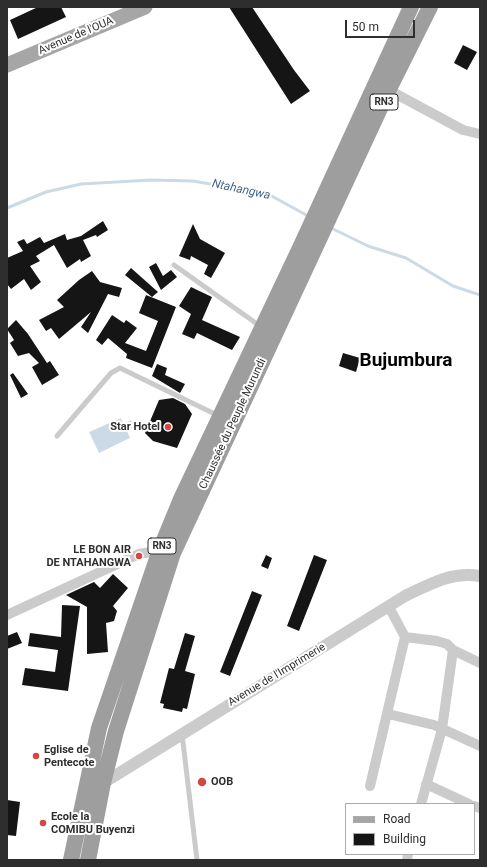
<!DOCTYPE html>
<meta charset="utf-8">
<style>
body{margin:0}
#map{position:relative;width:487px;height:867px;overflow:hidden;background:#fff;font-family:Roboto,sans-serif}
canvas{display:block}
.frame{position:absolute;inset:0;border:8px solid #2e2e2e;pointer-events:none}
.legend{position:absolute;left:345px;top:803px;width:130px;height:52px;box-sizing:border-box;background:#fff;border:1px solid #ababab;margin:0;padding:5px 7px;list-style:none;font-size:12px;color:#2e2e2e}
.legend li{display:flex;align-items:center;gap:8px;height:20px}
.legend b{width:20px;border:1px solid #ababab}
.scale{position:absolute;left:345px;top:20px;width:70px;height:18px;box-sizing:border-box;border:2px solid #2e2e2e;border-top:0;padding-left:5px;font-size:12px;line-height:14px;white-space:nowrap;color:#2e2e2e;-webkit-text-stroke:3px #fff;paint-order:stroke}
</style>
<div id="map">
<canvas width="487" height="867"></canvas>
<div class="frame"></div>
<ul class="legend">
<li><b style="height:5px;background:#a6a6a6"></b>Road</li>
<li><b style="height:11px;background:#151515"></b>Building</li>
</ul>
<div class="scale">50 m</div>
</div>
<script>
const g = document.querySelector('canvas').getContext('2d');
g.lineJoin = 'round';
function fillPath(path, color) { g.fillStyle = color; g.fill(path, 'evenodd'); }
function stroke(path, color, width, dash) { g.strokeStyle = color; g.lineWidth = width; g.lineCap = dash ? 'butt' : 'round'; g.setLineDash(dash || []); g.stroke(path); }
function label(font, color, halo, rows, align = 'center') {
  g.font = font + ' Roboto,sans-serif'; g.lineWidth = 4; g.setLineDash([]); g.textBaseline = 'middle'; g.strokeStyle = halo; g.fillStyle = color; for (const [text, x, y, turn = 0] of rows) {
    g.save(); g.translate(x, y); g.rotate((+turn || 0) * Math.PI / 180); g.textAlign = isNaN(turn) ? turn : align; if (halo) g.strokeText(text, 0, 0); g.fillText(text, 0, 0); g.restore();
  }
}
const water = new Path2D(`
 M121,418l2,6 8,-4 3,7 -7,4 3,7 -31,15 -10,-21z`);
const stream = new Path2D(`
 M7,208l39,-16 35,-8 70,-4 42,1 75,13 40,22
 M329,227l39,19 38,12 47,28 27,9`);
const building = new Path2D(`
 M38,7h23l5,10 -48,22 -8,-19z
 M229,7h23l42,63 16,21 -19,13z
 M463,45l14,7 -10,18 -13,-7z
 M103,221l5,9 -11,7 -1,-2 -13,5 8,16 -10,6 -1,-3 -13,9 -13,-23 -18,11 4,5 -10,5 11,16 -10,8 -7,-11 -13,10 -4,-5v-26l16,-7 -6,-9 7,-3 3,5 13,-7 4,6 21,-9 2,6 14,-4z
 M193,224l7,15 25,14 -14,25 -7,-4 4,-9 -17,-9 -1,4 -11,-4z
 M156,263l7,13 8,-6 6,7 -16,13 -12,-23z
 M131,268l27,24 -6,5 -27,-22z
 M92,271l8,11 22,6 -3,9 -11,-3 -20,39 -7,-6 10,-15 -32,27 -8,-11 -5,3 -7,-11 25,-13 -7,-7 22,-20z
 M191,287l21,10 -10,23 38,17 -8,13 -35,-17 -3,6 -12,-5 9,-20 -12,-8z
 M146,295l30,12 -24,61 -26,-10 1,-4 -19,-16 -6,7 -6,-5 16,-25 12,8 2,-3 11,8 -12,15 21,8 12,-30 -19,-8z
 M16,320l12,14 19,29 3,-2 9,14 -17,10 -10,-18 7,-4 -10,-10 -11,3 -8,-13 4,-3 -7,-11z
 M343,353l17,5 -4,14 -17,-6z
 M157,364l10,4 -2,7 20,9 -5,9 -28,-17z
 M13,373l15,21 -7,4 -11,-23z
 M173,398l12,6 7,10 -15,34 -24,-7 -8,-8 14,-33z
 M266,555l6,3 -4,11 -7,-3z
 M314,555l13,5 -28,71 -12,-5z
 M113,574l15,14 -15,18 4,5 -3,10 -8,2 2,29 -21,2v-47l-21,-12 28,-13 6,6z
 M252,591l10,4 -32,81 -10,-4z
 M62,605l18,1 -12,85 -46,-6 3,-17 30,4 3,-22 -30,-4 2,-13 31,4z
 M17,632l5,11 -15,6v-13z
 M185,633l10,3 -10,35 10,3 -8,35 -4,-1 -1,4 -19,-4 1,-4 -4,-1 9,-35 5,1z
 M7,800l13,2 -4,34 -9,-1z`);
const service = new Path2D(`
 M174,265l86,61
 M57,436l54,-63 9,-5 99,48
 M182,734l15,126`);
const minor = new Path2D(`
 M385,88l78,42 17,4
 M7,615l132,-61 24,-4
 M405,637l32,4 10,3 6,6 27,13
 M388,714l46,11 46,21
 M426,784l43,20
 M370,786l35,-149 -16,-30
 M421,804l21,-75 11,-79
 M474,806l6,2
 M407,860l1,-6`);
const tertiary = new Path2D(`
 M100,785l305,-189c25,-12 47,-25 75,-20`);
const primary = new Path2D(`
 M7,65l138,-58`);
const trunk = new Path2D(`
 M71,860l28,-132 61,-178 21,-51 119,-251 111,-241
 M88,860l15,-77 13,-52 57,-178 216,-464 41,-82`);
const markers = [
 [168,427,4,"#d24944"],
 [139,556,4,"#d24944"],
 [36,756,4,"#d24944"],
 [202,782,5,"#d24944"],
 [43,823,4,"#d24944"]
];
const shields = [
 [384,102,28],
 [162,546,28]
];
const shieldNames = [
 ["RN3",384,102],
 ["RN3",162,546]
];
const streetNames = [
 ["Avenue de l'OUA",76,36,-23],
 ["Chaussée du Peuple Murundi",233,424,-65],
 ["Avenue de l'Imprimerie",277,675,-31]
];
const poiNames = [
 ["Star Hotel",160,427,"right"],
 ["LE BON AIR",131,550,"right"],
 ["DE NTAHANGWA",131,563,"right"],
 ["Eglise de",44,750],
 ["Pentecote",44,763],
 ["OOB",211,782],
 ["Ecole la",51,817],
 ["COMIBU Buyenzi",51,830]
];
const waterNames = [
 ["Ntahangwa",241,190,12]
];
const townNames = [
 ["Bujumbura",406,361]
];
fillPath(water, '#ccdae8');
stroke(stream, '#ccdae8', 3);
fillPath(building, '#151515');
stroke(service, '#cbcbcb', 5);
stroke(minor, '#cbcbcb', 10);
stroke(tertiary, '#cbcbcb', 12);
stroke(primary, '#a6a6a6', 15);
stroke(trunk, '#9e9e9e', 16);
for (const [x, y, r, color] of markers) { const dot = new Path2D(); dot.arc(x, y, r, 0, 2 * Math.PI); g.fillStyle = color; g.fill(dot); stroke(dot, '#fff', 1.5); }
for (const [x, y, w] of shields) { const box = new Path2D(); box.roundRect(x - w / 2, y - 8, w, 16, 3); g.fillStyle = '#fff'; g.fill(box); stroke(box, '#2e2e2e', 1); }
label('bold 10px', '#2e2e2e', null, shieldNames);
label('11px', '#2e2e2e', '#fff', streetNames);
label('bold 11px', '#2e2e2e', '#fff', poiNames, 'left');
label('italic 12px', '#456787', '#fff', waterNames);
label('bold 19px', '#000', '#fff', townNames);
</script>
